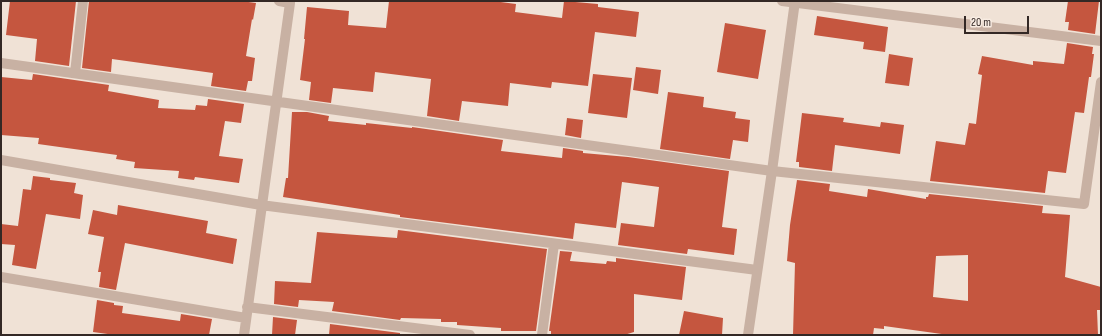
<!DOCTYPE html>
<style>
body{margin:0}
#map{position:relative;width:1102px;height:336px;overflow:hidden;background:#f0e2d6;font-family:"Sofia Sans Condensed",sans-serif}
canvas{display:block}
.frame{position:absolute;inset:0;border:2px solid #332825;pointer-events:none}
.scale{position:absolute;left:964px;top:16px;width:65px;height:18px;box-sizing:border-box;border:2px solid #332825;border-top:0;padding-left:5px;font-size:12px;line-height:14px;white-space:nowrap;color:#332825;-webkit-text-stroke:3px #f8ece2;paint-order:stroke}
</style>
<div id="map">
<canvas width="1102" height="336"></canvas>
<div class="frame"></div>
<div class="scale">20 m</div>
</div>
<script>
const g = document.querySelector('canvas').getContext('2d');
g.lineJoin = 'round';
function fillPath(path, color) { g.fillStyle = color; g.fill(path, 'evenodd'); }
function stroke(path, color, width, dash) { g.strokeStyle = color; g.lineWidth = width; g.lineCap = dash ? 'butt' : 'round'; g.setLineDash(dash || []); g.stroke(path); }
const building = new Path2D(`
 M10,1h66l-7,65 -34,-5 2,-22 -31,-4z
 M89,1h152l15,2 -3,17 -1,-1 -6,37 9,2 -3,23h-4l-2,10 -35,-5 2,-13 -101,-14 -1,13 -29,-4z
 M389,1h104l23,3 -1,8 47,6 2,-17 34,3v3l41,5 -3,25 -41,-5 -7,54 -36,-4 -1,6 -41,-5 -2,23 -46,-5 -3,20 -32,-5 4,-37 -56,-7 -2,20 -40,-4 -2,15 -22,-3 2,-18 -11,-2 5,-41h-1l3,-32 42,4 -1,14 38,3z
 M1068,1h31l-4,33 -27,-4 1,-8h-4z
 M817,16l71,11 -3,25 -22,-3 1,-7 -50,-7z
 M725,23l41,7 -8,49 -41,-7z
 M1067,43l26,4 -1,7h2l-3,23h-2l-5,36 -9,-1 -9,61 -18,-2 -3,22 -115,-12 6,-40 29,4 4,-22 7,1 6,-49 -4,-1 4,-18 51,9v-4l31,3z
 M889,54l24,4 -4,28 -24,-3z
 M636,67l25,3 -3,24 -25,-4z
 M33,74l76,11 -1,6 51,9 -1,8 37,2 1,-5 11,1 1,-7 36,5 -3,19 -16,-2 -6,35 24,3 -4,24 -44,-6 -1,3 -16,-2 1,-7 -45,-3 1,-6 -19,-3 1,-4 -79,-11 1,-6 -38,-3v-58l31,3z
 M593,74l39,4 -5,40 -39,-5z
 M668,92l36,5 -1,10 33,5 -1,6 15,2 -2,22 -15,-2 -3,19 -70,-10z
 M292,112h15l22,4 -1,5 38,4v-2l46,5v-1l91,13 -2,11 61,7 1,-10 20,3v2l45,4 101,14 -7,56 15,2 -3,26 -46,-6 -1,5 -69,-9 3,-22 33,4 5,-40 -37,-5 -6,46 -41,-5 -2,16 -173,-22v-2l-117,-18 3,-19h2z
 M802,113l42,5 -1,4 37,5 1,-5 23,3 -4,29 -65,-9 -3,26 -33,-4v-5h-3z
 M567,118l16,2 -2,18 -16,-3z
 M33,176l17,2v2l26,3 -2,10 9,2 -3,24 -34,-5 -10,55 -24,-4 3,-20 -14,-1v-20l17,2 5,-37 8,1z
 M797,180l33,4 -1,7 38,6 1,-8 58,10v-2h2l1,-3 114,12 -1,7 28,2 -5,62 36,10v23h-4l1,25h-149l-65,-9v3l-10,-1 -1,7h-80l2,-72 -8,-2 3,-36zM968,255v46l-35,-4 3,-41z
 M118,205l90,16 -2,12 31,6 -4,25 -108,-21 -9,47 -17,-3 2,-15h-3l6,-35 -16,-3 5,-24 24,5z
 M398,230l149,19 -11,82h-35v-3l-44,-3v-3h-16v-3l-40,-1 -1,2 -68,-9 2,-9 -35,-2 -1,7 -24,-3 1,-23 36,2 6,-51 80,6z
 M560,251l12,1 -2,9 36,3 1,-3 9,1v-4l70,9 -4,33 -48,-6v38l-10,3h-73v-4h-2z
 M97,300l17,3v2l9,1 -1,7 58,8 1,-7 31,5 -3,16h-94l-22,-3z
 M684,311l39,7 -1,17h-43z
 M273,317l24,3 -2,15h-23z
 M330,324l70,9v2h-71z`);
const minor = new Path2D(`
 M279,1l11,2v-2
 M782,1l319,40
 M1,63l771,108 312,33 17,-122
 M75,73l8,-72
 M1,160l260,45 496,65
 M1,277l245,41
 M247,307l223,28
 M244,335l46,-332
 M542,335l12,-91`);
const tertiary = new Path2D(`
 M748,335l24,-164 23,-170`);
fillPath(building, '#c5563f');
stroke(minor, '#c8b1a3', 10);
stroke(tertiary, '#c8b1a3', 10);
</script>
